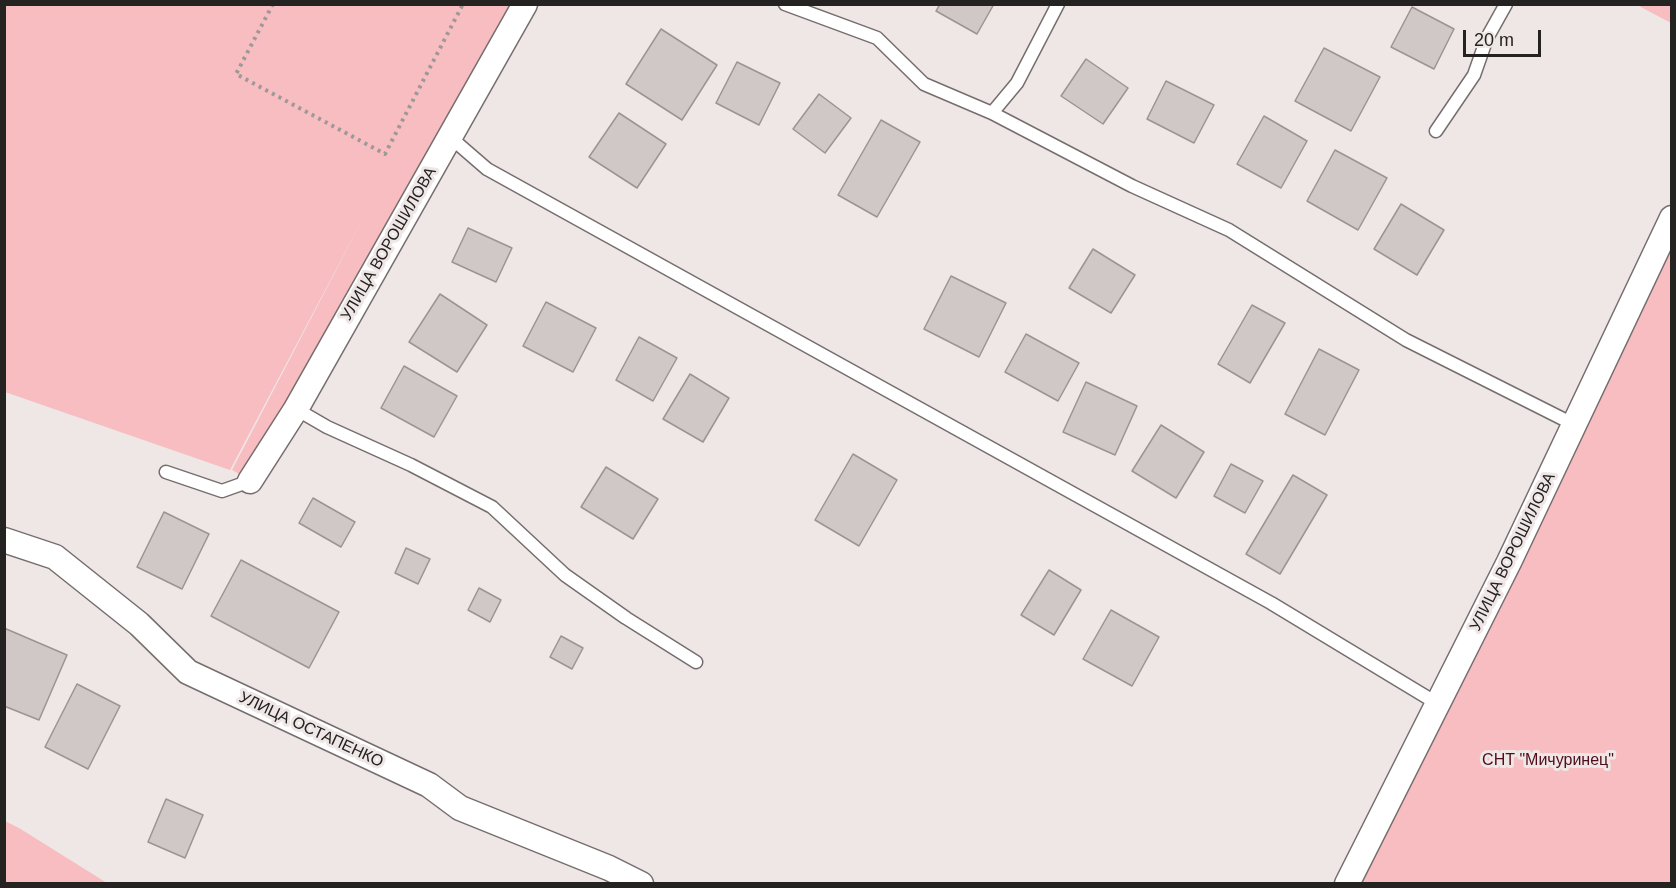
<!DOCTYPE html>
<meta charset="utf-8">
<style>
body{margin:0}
#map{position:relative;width:1676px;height:888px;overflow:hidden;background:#efe6e6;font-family:Arial,sans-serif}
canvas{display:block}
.frame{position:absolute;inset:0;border:6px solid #252222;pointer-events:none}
.scale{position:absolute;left:1463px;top:30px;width:78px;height:27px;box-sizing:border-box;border:3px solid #252222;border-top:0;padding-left:8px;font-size:18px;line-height:21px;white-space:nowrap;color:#252222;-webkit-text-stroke:4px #efe6e6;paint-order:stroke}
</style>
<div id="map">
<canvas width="1676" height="888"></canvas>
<div class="frame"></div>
<div class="scale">20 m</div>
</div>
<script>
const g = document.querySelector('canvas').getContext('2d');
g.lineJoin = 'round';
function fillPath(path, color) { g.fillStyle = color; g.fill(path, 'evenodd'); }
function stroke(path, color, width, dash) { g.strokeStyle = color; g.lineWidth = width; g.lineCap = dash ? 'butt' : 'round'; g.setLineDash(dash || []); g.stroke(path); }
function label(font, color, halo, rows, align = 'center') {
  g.font = font + ' Arial,sans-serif'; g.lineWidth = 6; g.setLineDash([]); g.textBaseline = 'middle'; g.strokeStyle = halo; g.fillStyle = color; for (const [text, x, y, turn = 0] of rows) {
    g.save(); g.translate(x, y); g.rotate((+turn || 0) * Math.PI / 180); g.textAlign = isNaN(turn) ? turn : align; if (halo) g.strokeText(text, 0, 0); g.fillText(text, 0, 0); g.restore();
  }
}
const green = new Path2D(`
 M4,5h508l-262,475 -18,-10 136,-261 -138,261 -225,-78z
 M1637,5h34v18z
 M1671,218v665l-324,1z
 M5,821l14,7 88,55h-102z`);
const building = new Path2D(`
 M940,4h54l-17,30 -41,-23z
 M1412,7l42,22 -20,40 -43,-22z
 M661,29l56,36 -35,55 -56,-36z
 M1324,48l56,29 -29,54 -56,-30z
 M1086,59l42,29 -25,36 -42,-28z
 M737,62l43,21 -21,42 -43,-22z
 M1166,81l48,24 -20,38 -47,-24z
 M819,94l32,24 -26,35 -32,-24z
 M619,113l47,31 -29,44 -48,-31z
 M1264,116l43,25 -26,47 -44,-24z
 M881,120l39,22 -43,75 -39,-22z
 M1335,150l52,28 -29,52 -51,-29z
 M1401,204l43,26 -27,45 -43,-26z
 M468,228l44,20 -16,34 -44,-20z
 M1093,249l42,26 -24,38 -42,-25z
 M951,276l55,27 -27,54 -55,-28z
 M440,294l47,31 -30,47 -48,-30z
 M546,302l50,26 -23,44 -50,-26z
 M1252,305l33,18 -35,60 -32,-19z
 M1026,334l53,29 -21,38 -53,-29z
 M639,337l38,21 -24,43 -37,-21z
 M1319,349l40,21 -34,65 -40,-21z
 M404,366l53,30 -23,41 -53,-29z
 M690,374l39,24 -26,44 -40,-23z
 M1086,382l51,24 -22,49 -52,-23z
 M1161,425l43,27 -28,46 -44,-27z
 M853,454l44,26 -38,66 -44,-26z
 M1231,464l32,17 -18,32 -31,-17z
 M606,467l52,32 -25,40 -52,-32z
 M1293,475l34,20 -47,79 -34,-20z
 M313,498l42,24 -14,25 -42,-24z
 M164,512l45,22 -27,55 -45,-22z
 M406,548l24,11 -12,25 -23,-11z
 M241,560l98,52 -30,56 -98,-52z
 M1049,570l32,20 -27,45 -33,-20z
 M479,588l22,12 -11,22 -22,-12z
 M1111,610l48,27 -27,49 -49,-27z
 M4,628l63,27 -28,65 -35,-14z
 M561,636l22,12 -11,21 -22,-12z
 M77,684l43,22 -32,63 -43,-22z
 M166,799l37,16 -18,43 -37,-16z`);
const path = new Path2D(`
 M273,4l-37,70 149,80 78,-150`);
const service = new Path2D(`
 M785,4l92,34 47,46 68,29 140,73 97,44 177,110 169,85
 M992,113l25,-30 41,-79
 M1436,131l38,-56 13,-37 19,-34
 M450,137l37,32 784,434 167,101
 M296,409l31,18 84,38 81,42 73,68 61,43 70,44
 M166,472l56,19 28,-10`);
const minor = new Path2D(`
 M250,481l46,-72 229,-405
 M4,540l51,17 84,67 49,48 241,113 31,23 149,60 32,16
 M1347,884l162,-322 163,-344`);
const streetNames = [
 ["УЛИЦА ВОРОШИЛОВА",389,244,-60],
 ["УЛИЦА ВОРОШИЛОВА",1513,552,-64],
 ["УЛИЦА ОСТАПЕНКО",311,730,25]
];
const parkNames = [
 ["СНТ \"Мичуринец\"",1548,761]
];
fillPath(green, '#f7bdc1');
fillPath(building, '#d0c7c7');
stroke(building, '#9c9393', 1.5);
stroke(service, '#766e6e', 15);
stroke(minor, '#766e6e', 27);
stroke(path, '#9f9898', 4, [3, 4.5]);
stroke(service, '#fff', 12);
stroke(minor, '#fff', 24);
label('16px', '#252222', '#efe6e6', streetNames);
label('16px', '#510c1b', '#efe6e6', parkNames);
</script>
